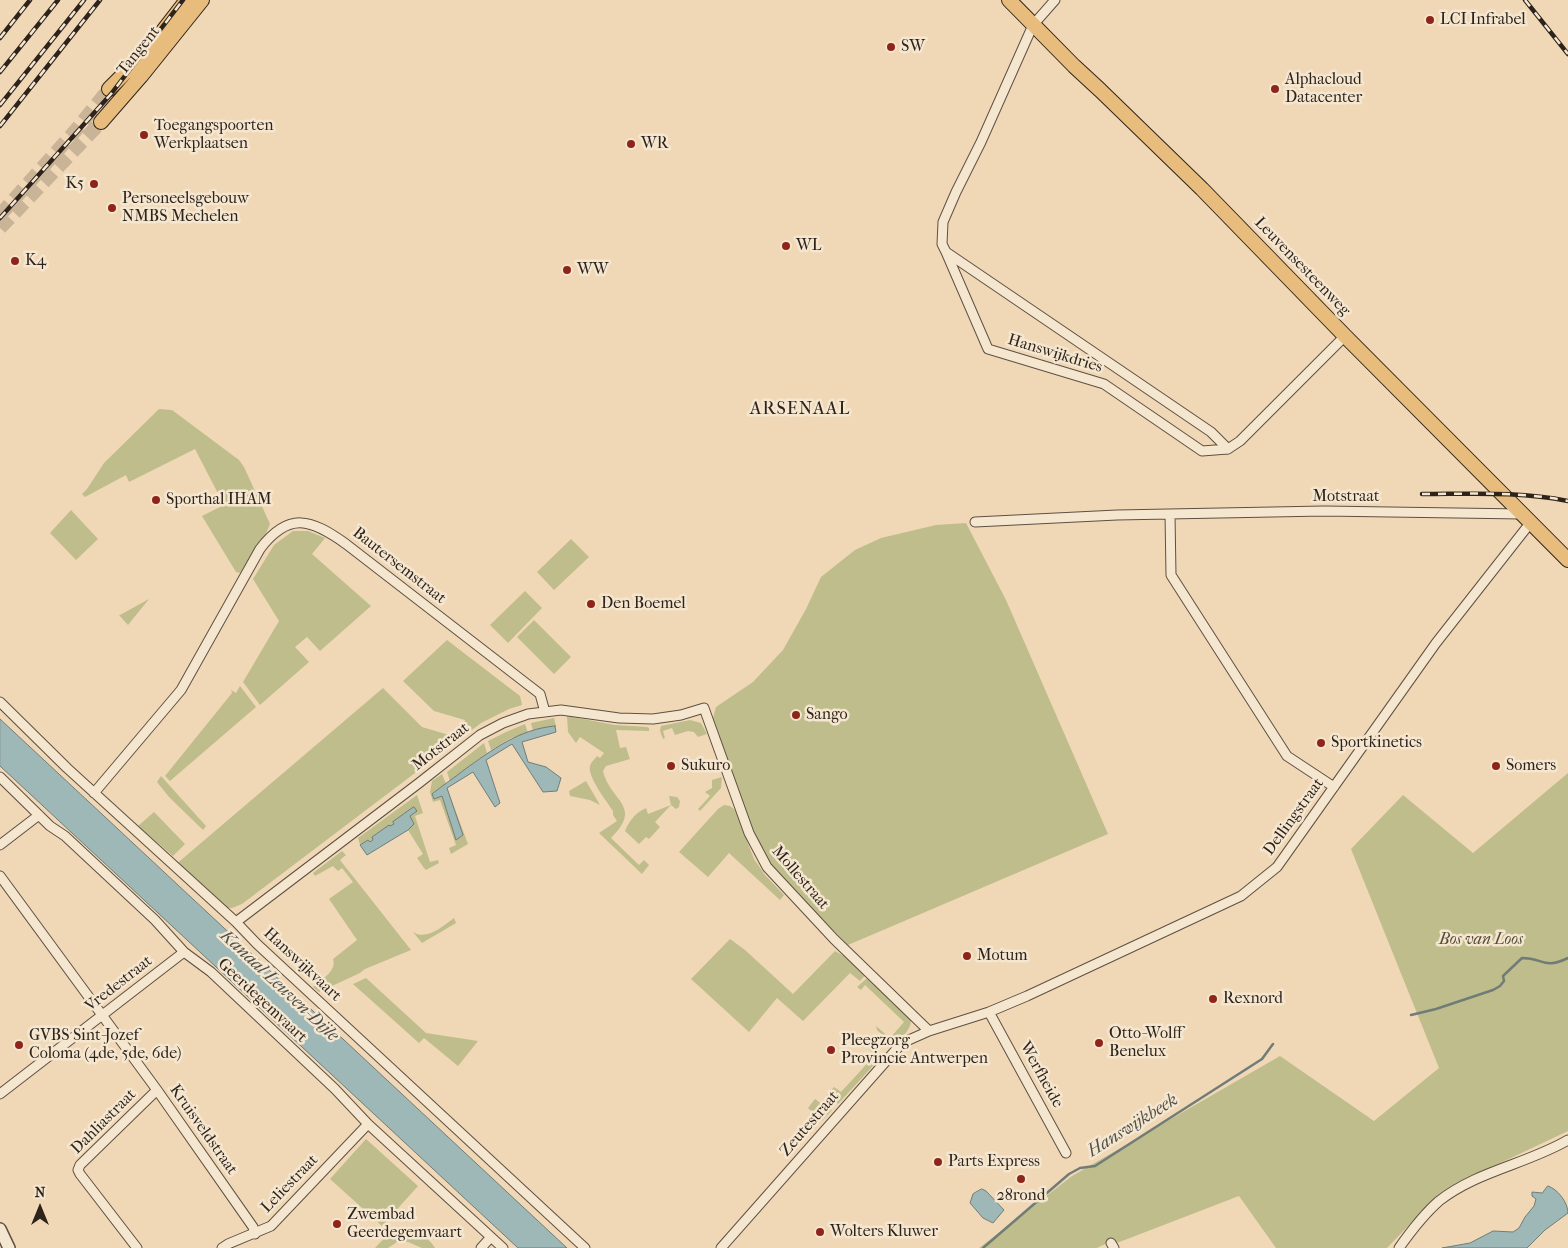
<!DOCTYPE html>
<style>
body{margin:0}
#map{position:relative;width:1568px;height:1248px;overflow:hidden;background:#f0d8b7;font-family:"IM FELL French Canon",serif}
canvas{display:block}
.north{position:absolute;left:15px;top:1183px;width:50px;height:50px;-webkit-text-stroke:4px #f5e6d0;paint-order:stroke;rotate:0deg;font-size:14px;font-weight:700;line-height:20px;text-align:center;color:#2e231b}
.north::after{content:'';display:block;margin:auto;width:18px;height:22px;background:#2e231b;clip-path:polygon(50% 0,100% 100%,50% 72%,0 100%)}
</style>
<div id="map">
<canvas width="1568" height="1248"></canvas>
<div class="north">N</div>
</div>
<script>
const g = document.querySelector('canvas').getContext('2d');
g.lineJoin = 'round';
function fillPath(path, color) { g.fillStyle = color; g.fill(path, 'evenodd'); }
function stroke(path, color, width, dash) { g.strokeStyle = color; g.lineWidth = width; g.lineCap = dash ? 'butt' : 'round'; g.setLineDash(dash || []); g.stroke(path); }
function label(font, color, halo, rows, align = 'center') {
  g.font = font + ' "IM FELL French Canon",serif'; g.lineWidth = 5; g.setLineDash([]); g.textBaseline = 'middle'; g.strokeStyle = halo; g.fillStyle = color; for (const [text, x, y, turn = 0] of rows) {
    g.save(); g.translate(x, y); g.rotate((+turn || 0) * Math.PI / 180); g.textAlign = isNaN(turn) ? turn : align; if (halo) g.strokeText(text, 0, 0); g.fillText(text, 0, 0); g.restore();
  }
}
const green = new Path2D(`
 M159,409l13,1 67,50 5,7 26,57c-5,15 -21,34 -30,49l-4,-1 -34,-56 22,-11 -29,-56 -66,33 -3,-7 -41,22 -3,-3 5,-5 17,-26z
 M71,510l27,29 -22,21 -26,-27z
 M966,523l40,77 102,234 -260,111 -64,-65 -19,-23 -11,-21 -41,-118 3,-11 37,-25 30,-32 23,-41 15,-32 34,-27 26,-12 55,-13z
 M293,531h15l17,7 -13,16 59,52 -51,45 -13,-14 -12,10 14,15 -49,43 -17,-23 36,-61 -26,-42 21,-34z
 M571,539l18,18 -35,33 -17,-18z
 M525,591l17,17 -34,35 -18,-18z
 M149,599l-21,26 -9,-10h1z
 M534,620l37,37 -17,17 -37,-37z
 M447,640l73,56 2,9 -13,4 -28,14 -239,181 -10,4h-8l-50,-42 209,-178 39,39 37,11 6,-18 -31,-9 -31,-30z
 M240,686l16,21 -86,74 -5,-5 67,-83 -1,-3 5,3z
 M567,716l48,9 32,2 2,1v3l-33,-1 4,18 6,-1 4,12 -24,7 -3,5c7,30 41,35 8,67l28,27 5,-5 5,5 -7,9 -43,-41 18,-12 -4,-6v-4c-6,-9 -26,-35 -23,-45 1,-4 5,-7 7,-10l3,2 4,-5 -24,-16 -4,6 -8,-11z
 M554,718l2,8 -23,5 -2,-8z
 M690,720l11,3 6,11 -9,3 -4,-5 -6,-1 -13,4 -3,-7 -9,3 2,7 -2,1 -3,-8 1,-5z
 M525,724l3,9 -17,5 -20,12 -3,-9 18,-9z
 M484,743l3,10 -37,28 -3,-9z
 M1568,773v358l-112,53 -22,15 -47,49h-111l-37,-52 -130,50 -2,-3 -10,5h-118l93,-72 208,-120 94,65 65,-53 -88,-219 52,-54 70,58z
 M442,774l4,10 -14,10 1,4 9,-2 14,43 6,-3 -15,-48 21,56 -17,10 -2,-6 7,-3 -16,-45 -7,2 -3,-10 2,-11z
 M161,776l45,50 -3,4 -34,-33 -12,-15z
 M722,777l-1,11 -21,23 -2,-2 12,-13 -5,-4 7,-4v-8z
 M586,781l14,24 -10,-5 -20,-4 -1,-5z
 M417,795l6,18 -8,3 15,46 8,-2 1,3 -13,7 -2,-2 -7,-10 6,-4 -15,-24 5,-6 -20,-2 1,2 -4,3 -1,-2 -17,12 2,2 -4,3 -2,-2 -8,5 -2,-7z
 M669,796l8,1 3,4 -1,6 -3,2 -5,-4 -16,17 5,5 -11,12 -3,-2 -7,7 -14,-13c5,-11 9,-17 21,-23l2,6 23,-9z
 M724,805l6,1 5,4 19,49 11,16 19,20 -4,5 -51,-47 -21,24 -29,-25 39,-43z
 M154,812l31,32 -12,12 -35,-30z
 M342,851l4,4 -6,5 71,90 -46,19 -5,4 -41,19 -6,-5c9,-8 24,-16 20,-28l24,-19 -28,-41 24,-17 -11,-14 -4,3 -5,-5 -18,10 -2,-3z
 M454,918l2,5 -34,20 -9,-11c14,9 30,-6 41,-14z
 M730,939l15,11 48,44 42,-43 9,5 22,18 -6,7 -10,-8 -47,48 -26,-23 -28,34 -58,-53z
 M366,978l60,55 52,8 -20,25 -34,-28 -5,5 -66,-59z
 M866,979h2l42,37c5,12 -11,24 -19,32l-6,-4 3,-4 -11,-10 -1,-4 14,12 14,-16 -39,-37 -4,5 -4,-3z
 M872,1046l10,10 -44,48 -11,-9 7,-8 7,5 34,-37 -6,-6z
 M815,1099l9,7 2,-2 6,6 -10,11 -14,-13z
 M366,1139l52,47 -36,40 -52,-47z
 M407,1231c11,2 22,6 28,17h-13l-14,-6h-11l-9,6h-13c9,-11 17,-16 32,-17z`);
const water = new Path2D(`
 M0,719l567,529h-49l-518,-482z
 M555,726l1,6 -34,10 6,20 18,5 15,11 -4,13 -14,1 -31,-48 -26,16 14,43 -5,4 -22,-35 -26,16 16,47 -7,5 -14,-44 -8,3 -2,-5c11,-9 22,-16 32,-24 28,-20 55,-41 91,-44z
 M414,807l3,4 -7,5 4,8 -6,6 -41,25 -7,-10 8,-5 2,2 3,-2 -1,-3 17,-12 1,1 4,-2 -1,-2z
 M1548,1186c10,3 20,17 20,27l-23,17 -18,18h-85l28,-5 23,-12 20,1 6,-4 6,-11 9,-11 2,-7 -4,-3v-4l10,1z
 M982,1189l4,2 18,19 -11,13 -10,-5 -13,-15 3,-9z`);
const stream = new Path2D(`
 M1411,1015l25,-6 57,-19 7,-4 4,-5 -1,-5 19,-18c22,0 21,12 46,0
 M983,1248l86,-74 11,-6 15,-2 167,-107 11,-15`);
const trunkTunnel = new Path2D(`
 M0,215l76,-85 33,-41
 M0,228l101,-106`);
const minor = new Path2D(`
 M946,252l-4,-8 1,-22 13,-30 25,-50 52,-117 22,-25
 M1228,449l-26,2 -98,-67 -116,-35 -42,-97 265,180 17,17 12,-8 105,-105
 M1170,514l1,61 116,181 47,31
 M975,522l142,-7 207,-4 198,3
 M0,702l67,66 169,154 21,22 328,304
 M0,777l50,49 15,10 90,84 29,32 27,20 124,117 33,35 135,124
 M94,793l87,-103 79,-141c29,-38 51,-30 86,-5l194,150 5,18
 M0,845l39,-30
 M0,876l157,214 96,137 2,7
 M236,922l183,-139 61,-48 23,-12 25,-9 33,-4 58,8 34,1 28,-4 23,-7 45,125 18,34 67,72 95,92
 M989,1012l77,141
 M0,1094l184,-142
 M1111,1243l3,5
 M137,1248l-57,-74 -2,-4 2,-5 77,-75
 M222,1248l6,-4 43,-18 97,-102
 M481,1248l10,-11
 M721,1248l181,-205 27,-12 60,-19 38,-16 214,-100 36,-29 159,-224 95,-121
 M1399,1248c12,-17 24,-33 40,-47 38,-30 88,-37 129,-61`);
const tertiary = new Path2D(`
 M0,1229l9,19`);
const primary = new Path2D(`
 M1009,0l65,66 26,24 102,99 143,147 223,224`);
const trunk = new Path2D(`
 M109,89l40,-40 38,-49
 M101,122l40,-46 61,-76`);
const rail = new Path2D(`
 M1525,0l43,54
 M0,38l30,-38
 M0,72l58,-72
 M0,105l84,-105
 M0,126l100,-126
 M0,218l111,-124 72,-94
 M1422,494c49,0 98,-3 146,7`);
const markers = [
 [1430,20,5,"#8f2418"],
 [891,47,5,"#8f2418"],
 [1275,89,5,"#8f2418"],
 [144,135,5,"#8f2418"],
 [631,144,5,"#8f2418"],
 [94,184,5,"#8f2418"],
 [112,208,5,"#8f2418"],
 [786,246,5,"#8f2418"],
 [15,261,5,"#8f2418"],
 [567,270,5,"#8f2418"],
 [156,500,5,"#8f2418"],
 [591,604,5,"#8f2418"],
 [796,715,5,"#8f2418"],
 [1321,743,5,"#8f2418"],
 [671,766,5,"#8f2418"],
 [1496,766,5,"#8f2418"],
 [967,956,5,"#8f2418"],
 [1213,999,5,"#8f2418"],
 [1099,1043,5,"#8f2418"],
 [19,1045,5,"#8f2418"],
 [831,1050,5,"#8f2418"],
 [938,1162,5,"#8f2418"],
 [1021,1179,5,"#8f2418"],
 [337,1224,5,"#8f2418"],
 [820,1232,5,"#8f2418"]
];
const poiNames = [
 ["LCI Infrabel",1440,20],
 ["SW",901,47],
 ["Alphacloud",1285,80],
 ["Datacenter",1285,98],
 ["Toegangspoorten",154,126],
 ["Werkplaatsen",154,144],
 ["WR",641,144],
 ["K5",84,184,"right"],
 ["Personeelsgebouw",122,199],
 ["NMBS Mechelen",122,217],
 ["WL",796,246],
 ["K4",25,261],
 ["WW",577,270],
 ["Sporthal IHAM",166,500],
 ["Den Boemel",601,604],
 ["Sango",806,715],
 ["Sportkinetics",1331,743],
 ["Sukuro",681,766],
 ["Somers",1506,766],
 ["Motum",977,956],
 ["Rexnord",1223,999],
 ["Otto-Wolff",1109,1034],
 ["Benelux",1109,1052],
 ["GVBS Sint-Jozef",29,1036],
 ["Coloma (4de, 5de, 6de)",29,1054],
 ["Pleegzorg",841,1041],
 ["Provincie Antwerpen",841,1059],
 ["Parts Express",948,1162],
 ["28rond",1021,1196,"center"],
 ["Zwembad",347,1215],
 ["Geerdegemvaart",347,1233],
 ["Wolters Kluwer",830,1232]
];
const streetNames = [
 ["Tangent",139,51,-51],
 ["Leuvensesteenweg",1302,267,46],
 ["Hanswijkdries",1055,354,17],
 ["Motstraat",1346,497],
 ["Bautersemstraat",399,566,38],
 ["Motstraat",441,747,-38],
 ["Dellingstraat",1294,817,-54],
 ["Mollestraat",800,878,49],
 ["Hanswijkvaart",302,965,43],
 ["Vredestraat",119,984,-38],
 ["Geerdegemvaart",262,1001,43],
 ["Werfheide",1041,1075,61],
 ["Dahliastraat",104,1122,-45],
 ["Zeutestraat",810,1124,-49],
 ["Kruisveldstraat",203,1130,55],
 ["Leliestraat",290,1184,-46]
];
const parkNames = [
 ["Bos van Loos",1481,940]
];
const neighbourhoodNames = [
 ["ARSENAAL",800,410]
];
const waterNames = [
 ["Kanaal Leuven-Dijle",279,986,43],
 ["Hanswijkbeek",1133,1126,-32]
];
fillPath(green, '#bebd8b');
fillPath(water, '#9db8b6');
stroke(water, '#717c78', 1);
stroke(stream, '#717c78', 2.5);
stroke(trunkTunnel, '#c9b498', 14, [14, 7]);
stroke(minor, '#5e5042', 11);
stroke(tertiary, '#5e5042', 14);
stroke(primary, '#2e231b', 16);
stroke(trunk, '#2e231b', 16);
stroke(minor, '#f5e6d0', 9);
stroke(tertiary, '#f5e6d0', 11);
stroke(primary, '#e8bc7c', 14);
stroke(trunk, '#e8bc7c', 14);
stroke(rail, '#2e231b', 4.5);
stroke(rail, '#f5e6d0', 2.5, [8]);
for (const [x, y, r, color] of markers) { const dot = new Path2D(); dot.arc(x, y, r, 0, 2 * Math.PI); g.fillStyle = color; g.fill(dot); stroke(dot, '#f5e6d0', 2); }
label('16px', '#2e231b', '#f5e6d0', poiNames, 'left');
label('16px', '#2e231b', '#f5e6d0', streetNames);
label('italic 16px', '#524a37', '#f5e6d0', parkNames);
g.letterSpacing = '1px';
label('18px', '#2e231b', '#f5e6d0', neighbourhoodNames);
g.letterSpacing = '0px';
label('italic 18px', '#4f504a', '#f5e6d0', waterNames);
</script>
